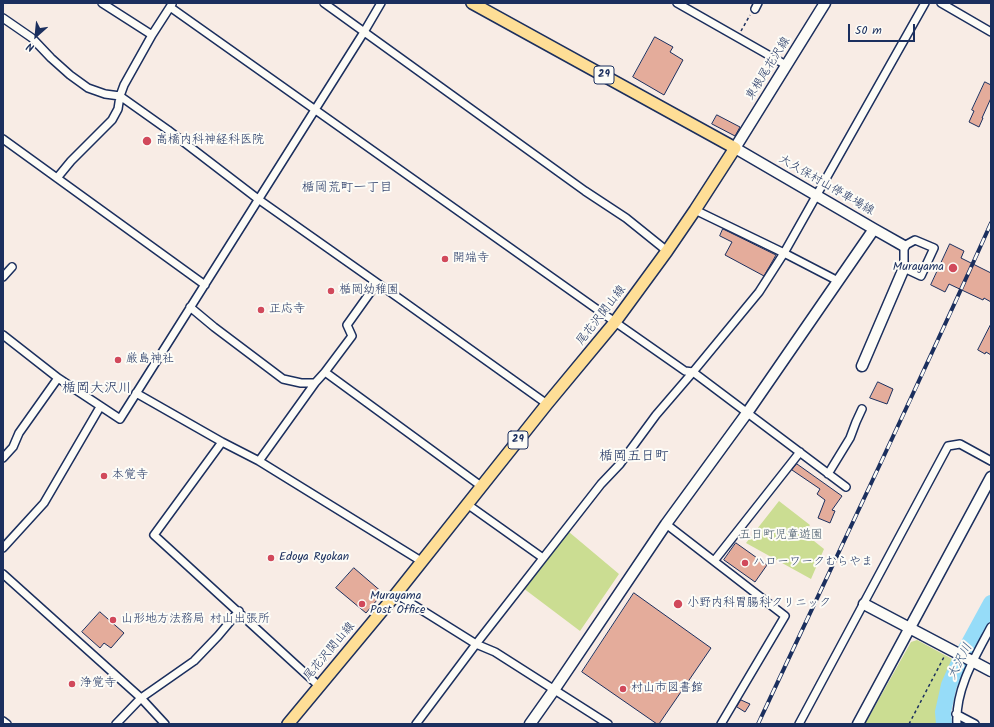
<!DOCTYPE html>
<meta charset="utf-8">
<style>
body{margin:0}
#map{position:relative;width:994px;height:727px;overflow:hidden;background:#f8ece5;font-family:Kalam,sans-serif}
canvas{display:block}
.frame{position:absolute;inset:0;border:4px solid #1b2f5e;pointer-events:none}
.north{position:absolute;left:16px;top:16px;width:40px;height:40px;-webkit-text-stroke:3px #fdfcf7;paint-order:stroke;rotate:207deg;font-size:11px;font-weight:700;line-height:16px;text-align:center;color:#1b2f5e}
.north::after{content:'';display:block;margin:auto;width:14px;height:18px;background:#1b2f5e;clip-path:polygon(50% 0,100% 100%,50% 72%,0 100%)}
.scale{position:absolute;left:848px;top:24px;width:67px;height:18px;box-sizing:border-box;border:2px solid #1b2f5e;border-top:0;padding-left:5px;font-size:12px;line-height:14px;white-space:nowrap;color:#1b2f5e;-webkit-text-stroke:3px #fdfcf7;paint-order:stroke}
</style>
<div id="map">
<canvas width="994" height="727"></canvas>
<div class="frame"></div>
<div class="north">N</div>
<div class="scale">50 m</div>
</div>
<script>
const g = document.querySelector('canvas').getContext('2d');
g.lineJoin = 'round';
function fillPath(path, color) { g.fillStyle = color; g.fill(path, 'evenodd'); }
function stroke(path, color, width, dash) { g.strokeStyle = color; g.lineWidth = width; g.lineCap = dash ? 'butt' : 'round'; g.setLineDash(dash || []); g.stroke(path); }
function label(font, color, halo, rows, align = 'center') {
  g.font = font + ' Kalam,"Klee One",sans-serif'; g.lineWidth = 4; g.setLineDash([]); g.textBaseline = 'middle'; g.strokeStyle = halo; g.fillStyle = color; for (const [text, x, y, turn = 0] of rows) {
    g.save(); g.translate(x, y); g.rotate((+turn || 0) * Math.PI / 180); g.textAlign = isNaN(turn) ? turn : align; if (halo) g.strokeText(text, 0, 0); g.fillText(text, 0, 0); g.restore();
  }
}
const green = new Path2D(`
 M779,501l31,24 -6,8 20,16 -13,30 -65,-36z
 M569,532l50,42 -39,57 -57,-43z
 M917,640l37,20c-10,20 -18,42 -17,64h-72l46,-82z`);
const river = new Path2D(`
 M944,724l-1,-12 6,-27 12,-27 30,-55`);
const building = new Path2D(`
 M655,37l18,10 -3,5 13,8 -19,35 -31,-18z
 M985,82l6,3v13l-9,20h1l-4,9 -10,-5 5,-11 -2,-1z
 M717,115l23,12 -5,9 -23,-12z
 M723,229l53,26 -12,21 -39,-21 7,-13 -12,-6z
 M950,244l14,7 -3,7 30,15v29l-7,-4 -1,2 -34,-16 -4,8 -14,-7z
 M991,324v31l-5,-3 -1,2 -7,-4z
 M878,382l15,7 -6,15 -17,-6z
 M797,464l45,32 -10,14 3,1 -5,12 -12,-5 7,-18 -8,-6 3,-5 -28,-19z
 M736,543l31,22 -12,17 -31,-22z
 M354,568l29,25 -17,20 -30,-25z
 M634,593l77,55 -52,76h-2l-75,-52z
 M100,612l24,21 -13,15 -7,-5 -4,5 -18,-16z
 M741,700l9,4 -5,8 -8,-5z`);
const path = new Path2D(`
 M741,31l9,-16
 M909,724l35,-67`);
const street = new Path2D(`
 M102,3l50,32
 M324,3l261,188 41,27 41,33
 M677,3l109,62
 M941,3l50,29
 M170,7l445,315 70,49 8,1 153,115
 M755,9l3,-6
 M3,18l29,20 19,20 19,17 18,13 17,6 15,2 48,34 90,69 142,100 147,105
 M3,139l202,146
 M57,178l14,-17 41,-41 6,-11 2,-13 4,-11 28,-50 20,-31
 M695,210l89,43 54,28
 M915,240l19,8 -13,28 -17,-8v-22z
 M3,277l9,-10
 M190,307l24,20 69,52 18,4h14l10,-11 27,-36 -5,-11 30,-42
 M3,335l55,43 62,41 244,-387 17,-29
 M325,372l156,114
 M136,393l86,49 37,19 162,100
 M222,442l-68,93 165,151
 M3,458l10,-11 6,-14 39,-55
 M259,461l56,-78
 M828,474l22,-36 6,-16 6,-13
 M467,504l76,54
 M666,524l119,92 -64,108
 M3,548l41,-45 56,-96
 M714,561l86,-109
 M3,574l138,124 24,26
 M396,594l80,50 19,8 113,72
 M956,714l19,10
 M3,721l4,3
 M116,724l25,-26 53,-37 24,-25 21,-25
 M416,724l60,-80 125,-160 19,-20 36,-49 37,-43 66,-80 25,-39 141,-250
 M799,724l149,-278 12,-2 31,17
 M957,724c-2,-35 18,-67 34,-97`);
const secondary = new Path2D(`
 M825,3l-90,145 139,81 30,17
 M862,366l42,-98
 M864,604l127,67
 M530,724l24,-34 112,-166 81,-111 127,-184
 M858,724l133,-247`);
const primary = new Path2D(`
 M288,724l108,-130 151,-190 68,-82 52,-71 28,-41 40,-62 -263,-145`);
const rail = new Path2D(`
 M758,724c78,-167 158,-333 233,-501`);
const markers = [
 [147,141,5,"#d1495b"],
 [445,259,4,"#d1495b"],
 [953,268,5,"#d1495b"],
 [331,291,4,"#d1495b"],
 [261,310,4,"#d1495b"],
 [118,360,4,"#d1495b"],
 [104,476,4,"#d1495b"],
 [271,558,4,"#d1495b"],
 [745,563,4,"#d1495b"],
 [362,604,4,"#d1495b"],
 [678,604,5,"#d1495b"],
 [113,620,4,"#d1495b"],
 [72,684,4,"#d1495b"],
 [623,689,4,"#d1495b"]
];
const shields = [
 [604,75,20],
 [518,440,20]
];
const shieldNames = [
 ["29",604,75],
 ["29",518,440]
];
const streetNames = [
 ["東根尾花沢線",769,69,-58],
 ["大久保村山停車場線",826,186,30],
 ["尾花沢関山線",602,316,-52],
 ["尾花沢関山線",330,652,-50]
];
const poiNames = [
 ["高橋内科神経科医院",156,141],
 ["開端寺",453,259],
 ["Murayama",944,268,"right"],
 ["楯岡幼稚園",339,291],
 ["正応寺",269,310],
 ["厳島神社",126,360],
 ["本覚寺",112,476],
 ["Edoya Ryokan",279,558],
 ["ハローワークむらやま",753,563],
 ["Murayama",370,597],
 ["Post Office",370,611],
 ["小野内科胃腸科クリニック",687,604],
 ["山形地方法務局 村山出張所",121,620],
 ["浄覚寺",80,684],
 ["村山市図書館",631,689]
];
const parkNames = [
 ["五日町児童遊園",781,536]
];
const neighbourhoodNames = [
 ["楯岡荒町一丁目",347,189]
];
const waterNames = [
 ["大沢川",961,662,-63]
];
const quarterNames = [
 ["楯岡大沢川",97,390],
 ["楯岡五日町",634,458]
];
fillPath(green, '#cbdd92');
stroke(river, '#96dcf8', 16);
fillPath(building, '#e4ac9b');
stroke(building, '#1b2f5e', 1);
stroke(street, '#1b2f5e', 10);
stroke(secondary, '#1b2f5e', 13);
stroke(primary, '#1b2f5e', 14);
stroke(path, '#1b2f5e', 1.5, [3, 3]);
stroke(street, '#fdfcf7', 7);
stroke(secondary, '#fdfcf7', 10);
stroke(primary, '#fede96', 11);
stroke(rail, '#1b2f5e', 4);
stroke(rail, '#fdfcf7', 2.5, [8]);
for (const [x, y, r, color] of markers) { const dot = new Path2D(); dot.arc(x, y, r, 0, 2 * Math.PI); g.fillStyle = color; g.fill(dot); stroke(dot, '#fdfcf7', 1.5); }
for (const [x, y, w] of shields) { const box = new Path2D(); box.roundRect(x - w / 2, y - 9, w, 18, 3); g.fillStyle = '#fdfcf7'; g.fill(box); stroke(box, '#1b2f5e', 1); }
label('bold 11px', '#1b2f5e', null, shieldNames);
label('12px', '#1b2f5e', '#fdfcf7', streetNames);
label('12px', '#1b2f5e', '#fdfcf7', poiNames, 'left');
label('12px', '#475a6b', '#fdfcf7', parkNames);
label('13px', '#1b2f5e', '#fdfcf7', neighbourhoodNames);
label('italic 13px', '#3a5a84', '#fdfcf7', waterNames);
label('14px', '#1b2f5e', '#fdfcf7', quarterNames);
</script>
